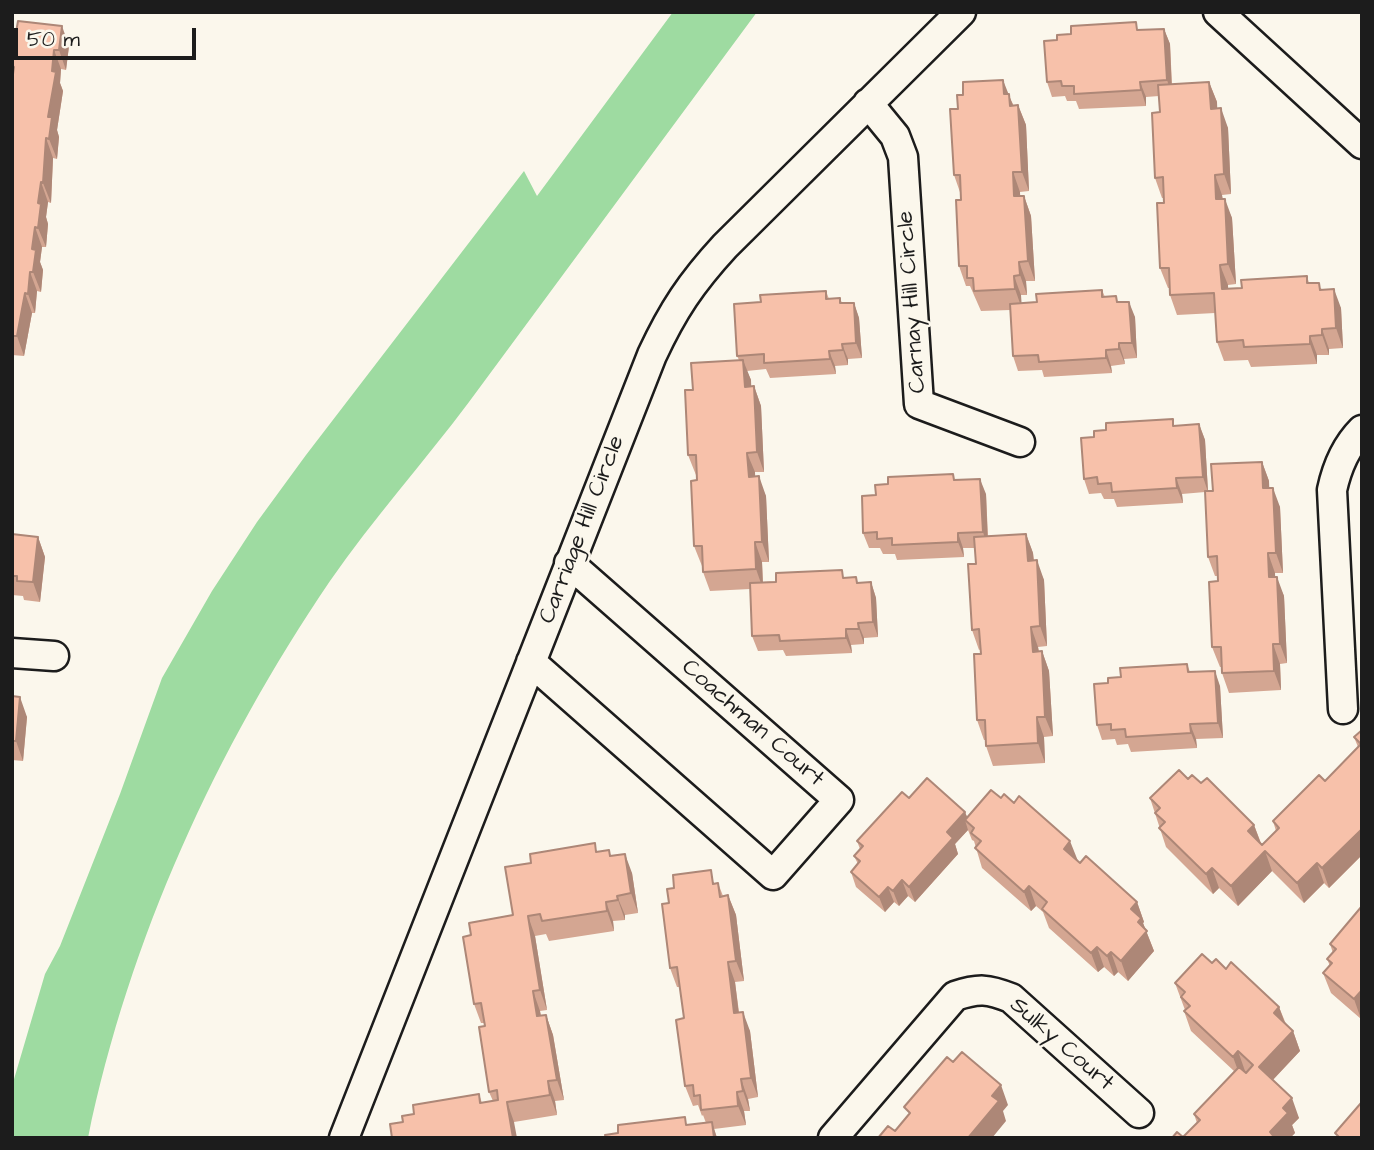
<!DOCTYPE html>
<style>
body{margin:0}
#map{position:relative;width:1374px;height:1150px;overflow:hidden;background:#fbf7ec;font-family:"Architects Daughter",sans-serif}
canvas{display:block}
.frame{position:absolute;inset:0;border:14px solid #1c1c1c;pointer-events:none}
.scale{position:absolute;left:14px;top:28px;width:182px;height:32px;box-sizing:border-box;border:4px solid #1c1c1c;border-top:0;padding-left:9px;font-size:21px;line-height:24px;white-space:nowrap;color:#1c1c1c;-webkit-text-stroke:5px #fbf7ec;paint-order:stroke}
</style>
<div id="map">
<canvas width="1374" height="1150"></canvas>
<div class="frame"></div>
<div class="scale">50 m</div>
</div>
<script>
const g = document.querySelector('canvas').getContext('2d');
g.lineJoin = 'round';
function fillPath(path, color) { g.fillStyle = color; g.fill(path, 'evenodd'); }
function stroke(path, color, width, dash) { g.strokeStyle = color; g.lineWidth = width; g.lineCap = dash ? 'butt' : 'round'; g.setLineDash(dash || []); g.stroke(path); }
function label(font, color, halo, rows, align = 'center') {
  g.font = font + ' "Architects Daughter",sans-serif'; g.lineWidth = 5; g.setLineDash([]); g.textBaseline = 'middle'; g.strokeStyle = halo; g.fillStyle = color; for (const [text, x, y, turn = 0] of rows) {
    g.save(); g.translate(x, y); g.rotate((+turn || 0) * Math.PI / 180); g.textAlign = isNaN(turn) ? turn : align; if (halo) g.strokeText(text, 0, 0); g.fillText(text, 0, 0); g.restore();
  }
}
const green = new Path2D(`
 M673,12h84c-96,130 -192,260 -288,390 -45,60 -96,117 -139,179 -114,168 -201,358 -242,557h-76v-52l33,-112 15,-28 60,-152 42,-116 50,-87 45,-69 49,-67 218,-284 13,25z`);
const street = new Path2D(`
 M1218,12l144,132
 M868,103l27,33 8,21 16,247 101,38
 M12,653l42,3
 M531,662l242,213 66,-75 -270,-237
 M1343,709l-11,-219c5,-23 13,-43 30,-60
 M344,1138l308,-783c21,-45 39,-72 73,-109l236,-234
 M833,1138l122,-142c24,-8 33,-7 56,2l128,115`);
const wall = new Path2D(`
 M1164,29l6,15 2,40 37,-2 8,20v6l11,20 3,66 -9,1 1,4 9,19 4,66 -8,1v4l14,-1 65,-12 2,7 13,6 19,19 2,40 -14,1v6h-12v9l-66,3 -3,-7 -24,1 -7,-19 -2,-29 -38,2 -7,-20v-7h-2l-8,-20 4,-65v-5h-2l-7,-20 5,-66 -1,-16 -13,1v9l-67,3 -3,-8h-9l-2,-5 -13,1 -5,-15 10,-42 82,-10z
 M69,46l-3,24 -5,-1 -1,14 3,8 -6,39 2,7 -2,22 -4,-1 -2,45 -3,-1 -2,15 2,7 -2,23h-4l-2,15 3,8 -2,22 -4,-1 -2,22h-3l-8,43 -12,-1v-299z
 M1008,94l6,12 4,-1 8,20 3,66 -9,1v4h4l7,20 4,65h-9l1,14h-6v8l16,-1 65,-12 3,7 14,5 16,15 2,41 -13,1 1,5 -14,2 1,7 -68,4 -2,-7 -24,1 -5,-15 -3,-46 -29,1 -11,-25h-4l-7,-20 2,-71 -7,-20z
 M826,291l3,8 11,-1 2,5h12l5,15 3,40 -14,1v6l-13,1 1,8 -66,4 -4,-9 -19,2 4,9v6h3l7,20 3,66h-9v4l11,20 3,66h-7l1,20 82,-4 14,5 12,-1 5,16 2,39 -14,1v6l-13,1 1,8 -66,3 -3,-6 -25,1 -6,-15 -2,-47 -40,2 -7,-19v-6h-1l-8,-20 3,-71h-1l-8,-20 51,-95 -2,-4 24,-54z
 M1199,424l6,16 3,51h5l49,-29 7,19v7l11,19 3,66h-8v4l9,19 3,67 -7,1 1,26 -52,3 -7,-20v-6h-2l-8,-20 6,-71h-3l-7,-19 -3,-65 -23,2 1,9 -66,4 -3,-8h-10l-3,-6 -12,1 -5,-15 10,-42 81,-11z
 M955,480l31,14 2,42 38,-2 7,19 1,7 10,20 3,66 -9,1 1,4h3l7,20 4,65 -9,1 1,26 -52,3 -7,-20v-6h-2l-7,-20 4,-66v-5l-2,1 -7,-20 4,-66 -1,-16h-12l1,9 -67,3 -2,-6h-12l-3,-6h-11l-6,-15 13,-38z
 M12,534l26,3 7,20 -5,45 -16,-2 -1,-4 -11,-1z
 M1187,664l3,8 30,14 3,52 -27,1 1,9 -66,4 -3,-8 -11,1 -2,-6 -13,1 -5,-15 11,-42 13,-6z
 M12,696l15,21 -4,44 -11,-1z
 M1362,730v125l-33,33 -5,-5 -20,20 -32,-32 -34,35 -19,-18 -6,6 -47,-47 -16,-49 38,-19 13,4 53,42 7,18 1,2 14,-14 -3,-10 52,-40 33,-34 -4,-10z
 M909,798l56,14 2,5 110,44 60,41 7,20 -1,1 11,28 -26,30 -10,-9 -4,4 -10,-9 -6,5 -49,-44 -6,-16 -7,-6 -5,5 -49,-43 -8,-27 -2,-1 -4,-10 -13,14 3,10 -43,48 -7,-6 -9,10 -5,-4 -9,10 -29,-25 -5,-15 7,-8 -4,-8 6,-7 -3,-8z
 M598,852l13,4 21,17 6,40 -13,2v5l-12,1 1,10 -65,10 -3,-7 -11,2 12,74 -7,1 1,5 5,-1 7,20 11,65 -9,1 2,14 -43,7h-111l11,-8 65,-20 3,9 11,-2 -4,-9 -5,-69h-3l-7,-19 -3,-69 42,-20z
 M718,883l5,13 5,-1 8,20 8,66 -9,1 4,30 11,19 8,66 -10,2 2,12h-6l2,14 -32,4 3,9 -29,-13 18,-2 -3,-8 -1,1 -4,-11 -5,1 -8,-20 -1,-68 -4,-31h-3l-7,-19 -1,-65z
 M1362,906l-1,113 -30,-26 -8,-20 7,-7 -3,-7 6,-6 -3,-9z
 M1212,963l14,6 53,38 7,17 7,7 7,20 -27,29 26,38 -7,7 3,8 -5,5h-118l11,-1 14,-14 -3,-9 40,-43 -43,-40 -7,-20 1,-1 -10,-27z`);
const shadedWall = new Path2D(`
 M62,26l7,20 -3,24 -7,-20z
 M1164,29l6,15 2,51 -5,-15z
 M54,50l7,19 -1,14 3,8 -6,39 2,7 -2,22 -8,-20 -1,-22z
 M1003,80l13,33 1,13 -13,-32z
 M1140,82l6,15v9l-5,-16z
 M1209,82l8,20 1,26 -7,-19z
 M1018,105l8,20 3,66 -7,-19z
 M1221,108l7,20 3,66 -7,-20z
 M46,138l7,20 -2,45 -8,-20z
 M1013,172l7,20 1,24 -7,-20z
 M1215,175l7,20 2,24 -8,-20z
 M41,182l7,20 -2,15 2,7 -2,23 -8,-19v-25z
 M1024,196l7,20 4,65 -7,-20z
 M1225,199l7,19 4,66 -8,-20z
 M35,227l7,20 -2,15 3,8 -2,22 -8,-20 -1,-23z
 M1019,262l7,19 1,14 -7,-20z
 M1220,265l8,20 1,24 -7,-20z
 M30,272l7,19 -2,22 -7,-19z
 M1014,276l7,19 1,14 -7,-20z
 M1334,289l7,19 2,40 -7,-20z
 M25,293l7,20 -8,43 -7,-20z
 M1129,302l6,15 2,41 -5,-15z
 M854,303l5,15 3,40 -6,-15z
 M1322,329l7,20v6l-7,-20z
 M1310,336l7,19v9l-7,-20z
 M1119,343l5,16 1,5 -6,-15z
 M842,344l6,15v6l-5,-15z
 M1106,350l5,16 1,7 -6,-15z
 M829,351l6,15 1,8 -6,-15z
 M743,360l8,20 1,27 -7,-20z
 M754,386l7,20 3,66 -7,-20z
 M1199,424l6,16 3,52 -5,-15z
 M747,453l8,19 1,24 -7,-19z
 M1262,462l7,19 1,27 -7,-20z
 M759,476l7,20 3,66 -7,-20z
 M1176,478l6,16 1,9 -6,-15z
 M980,479l6,15 2,54 -5,-16z
 M1273,488l7,19 3,66 -7,-20z
 M958,533l5,15 1,9 -6,-15z
 M1026,534l7,19 2,27 -7,-19z
 M38,537l7,20 -5,45 -7,-20z
 M755,542l7,20 1,27 -7,-20z
 M1268,553l7,20 1,24 -7,-20z
 M1037,560l7,20 3,66 -7,-20z
 M1277,577l7,19 3,67 -7,-19z
 M871,582l5,16 2,39 -5,-15z
 M858,623l6,15v6l-5,-15z
 M1031,627l7,20 3,24 -8,-19z
 M846,629l5,16 1,8 -6,-15z
 M1273,644l7,20 1,26 -7,-19z
 M1042,651l7,20 4,65 -8,-19z
 M1215,671l5,15 3,52 -5,-15z
 M20,697l7,20 -4,44 -7,-20z
 M1037,717l7,20 1,26 -7,-20z
 M1190,724l6,15 1,9 -6,-15z
 M965,812l5,12 -5,-4 3,10 -13,14 3,10 -43,48 -6,-15 38,-55z
 M1254,825l7,19 -13,-13z
 M1362,829v26l-33,33 -7,-20z
 M1070,841l8,20 -14,-12z
 M1265,851l7,20 -34,35 -7,-20z
 M625,854l7,19 6,40 -7,-20z
 M1317,863l7,20 -20,20 -7,-20z
 M1212,868l7,20 -6,6 -7,-20z
 M902,880l6,16 -9,10 -6,-15z
 M1029,886l7,20 -5,5 -7,-19z
 M888,887l6,15 -9,10 -6,-15z
 M728,895l8,20 8,66 -8,-20z
 M617,896l8,19v5l-7,-20z
 M606,902l7,19 1,10 -7,-20z
 M1137,902l7,20 -1,1 11,28 -26,30 -7,-20 10,-52z
 M528,916l7,20 12,74 -7,-20z
 M1097,947l7,20 -6,5 -7,-19z
 M1111,952l7,20 -4,4 -7,-20z
 M728,962l7,20 6,50 -7,-19z
 M1362,990v28l-1,1 -7,-20z
 M533,991l7,20 4,25 -7,-20z
 M1279,1007l7,19 -12,-13z
 M743,1012l7,19 8,66 -7,-19z
 M546,1015l7,20 11,65 -7,-20z
 M1293,1031l7,20 -34,36 -7,-20z
 M1238,1051l7,20 -5,5 -7,-19z
 M741,1079l7,20 2,12 -7,-20z
 M548,1081l7,20 2,14 -7,-20z
 M1001,1085l7,20 -5,6 3,10 -14,17h-24l24,-42z
 M737,1092l7,19 2,14 -8,-19z
 M1292,1098l7,20 -7,7 3,8 -5,5h-19l-1,-6 13,-24z
 M507,1102l7,20 3,16h-4z
 M712,1122l5,16h-3z`);
const building = new Path2D(`
 M18,21l44,5 -3,24h-5l-2,21 4,1 -8,45h4l-3,22 -3,-1 -3,45 -2,-1 -3,21 3,1 -3,24 -3,-1 -3,22 4,1 -3,22h-3l-2,22 -3,-1 -8,43h-5v-255l2,-14 -2,-1v-10z
 M1136,22l1,8 27,-1 3,51 -27,2 1,8 -67,4v-8h-12l-1,-5 -14,1 -3,-41 13,-1v-5l14,-1v-8z
 M1003,80l1,14h5l1,12 8,-1 4,67h-9l1,24h10l4,65 -9,1 1,13 -6,1 1,13 -41,2 -1,-13h-6v-12h-8l-3,-66h5l-1,-25h-6l-4,-66h8l-1,-14h6v-13z
 M1209,82l2,27 10,-1 3,66 -9,1 1,24h9l3,65 -8,1 2,24 20,-1 -1,-8 66,-4v7h12l1,7 14,-1 2,39 -14,1v6l-12,1v8l-66,3 -1,-7 -26,2 -3,-49 -44,2 -1,-27h-9l-3,-65h7l-1,-26 -8,1 -3,-65 8,-1 -2,-27z
 M1102,290v7l14,-1 1,6h12l3,41h-13v6l-13,1v8l-67,4 -1,-7 -25,1 -3,-52 27,-2 -1,-8z
 M826,291v8l14,-1v5h14l2,40 -14,1 1,6 -14,1 1,8 -66,4v-9l-27,2 -3,-52 27,-2 -1,-7z
 M743,360l2,27 9,-1 3,66 -10,1 2,24 10,-1 3,66h-7l1,27 -53,3 -1,-26h-8l-3,-65 6,-1 -1,-25h-8l-3,-65h8l-2,-27z
 M1173,419v7l26,-2 4,53 -27,1 1,10 -65,4 -1,-9 -13,1 -1,-7 -13,2 -3,-41 13,-1v-6l12,-1v-7z
 M1262,462l1,26h10l3,65h-8l1,24h8l3,67h-7l1,27 -52,2 -1,-26h-9l-3,-65 9,-1 -1,-25 -9,1 -3,-66h8l-2,-27z
 M953,474l1,6 26,-1 3,53 -25,1v9l-66,3v-7l-15,1v-7l-14,1 -1,-37 14,-1 -1,-10 13,-1v-7z
 M12,534l26,3 -5,45 -16,-1v-5h-5z
 M1026,534l2,27 9,-1 3,66 -9,1 2,25 9,-1 3,66h-8l1,26 -52,3 -1,-26h-8l-3,-66h7l-2,-25 -7,1 -4,-66h8l-2,-27z
 M842,570l1,8 13,-1 1,6 14,-1 2,40 -15,1 1,6h-13v9l-66,3 -1,-6 -27,1 -2,-53 26,-1v-9z
 M1187,664l1,8 27,-1 3,52 -28,1 1,9 -65,4 -1,-8 -14,1v-6l-14,1 -3,-41 14,-1v-5l13,-1 -1,-9z
 M12,696l8,1 -4,44h-4z
 M1362,730v99l-40,39 -5,-5 -20,20 -32,-32 -34,35 -19,-18 -6,6 -47,-46 6,-6 -10,-9 5,-5 -10,-10 29,-28 9,9 4,-4 9,8 6,-5 47,47 -6,6 14,14 17,-17 -6,-7 46,-46 6,6 36,-37 -7,-7z
 M927,778l38,34 -18,20 6,6 -44,49 -7,-7 -9,11 -5,-4 -9,10 -28,-25 9,-11 -6,-5 9,-10 -6,-5 45,-49 7,6z
 M991,790l10,8 3,-4 10,9 5,-7 51,45 -6,8 16,14 6,-7 51,46 -6,7 10,9 -3,4 9,9 -26,30 -10,-9 -4,4 -10,-9 -6,6 -49,-44 5,-7 -18,-16 -5,6 -49,-44 6,-7 -10,-8 3,-5 -9,-8z
 M595,843l1,9 13,-2 1,6 15,-2 6,39 -14,3 1,4 -12,2 1,9 -65,10 -2,-7 -12,2 12,74 -7,1 4,25 9,-1 11,65 -9,1 2,14 -43,7 6,36h-121l-2,-14 13,-2 -1,-6 12,-2 -1,-9 66,-11 1,9 18,-3 -1,-10 -8,2 -10,-65 6,-1 -4,-23 -7,1 -11,-67 8,-2 -2,-12 44,-8 -8,-48 26,-4 -1,-9z
 M711,870l2,14 5,-1 2,14 8,-2 8,66 -8,1 6,51 9,-1 8,66 -10,1 2,12 -6,1 1,14 -37,4 -1,-15 -6,1 -1,-11 -8,1 -9,-66 8,-2 -7,-51 -7,1 -8,-64 7,-1 -2,-14 7,-1 -1,-13z
 M1362,906v84l-8,9 -31,-26 9,-10 -5,-4 9,-10 -6,-5z
 M1202,954l10,9 4,-4 10,10 5,-7 48,45 -5,6 19,18 -34,36 33,31 -9,10 5,5 -18,19 4,5 -1,1h-101l5,-6 6,5 17,-17 -6,-6 45,-47 7,6 7,-8 -15,-14 -5,6 -49,-46 6,-5 -9,-9 4,-5 -10,-9z
 M962,1052l39,33 -9,11 7,5 -31,37h-90l10,-12 7,5 15,-18 -6,-6 43,-50 6,5z
 M1361,1103l1,35h-22l-5,-5z
 M685,1117l1,8 26,-3 2,16h-108l-1,-3 13,-2v-8z`);
const streetNames = [
 ["Carnay Hill Circle",913,302,-94],
 ["Carriage Hill Circle",583,530,-69],
 ["Coachman Court",752,724,41],
 ["Sulky Court",1061,1045,41]
];
fillPath(green, '#9edba1');
stroke(street, '#1c1c1c', 33);
stroke(street, '#fbf7ec', 28);
fillPath(wall, '#d4a692');
fillPath(shadedWall, '#ad8777');
fillPath(building, '#f7c1aa');
stroke(building, '#ad8777', 2);
label('23px', '#1c1c1c', '#fbf7ec', streetNames);
</script>
